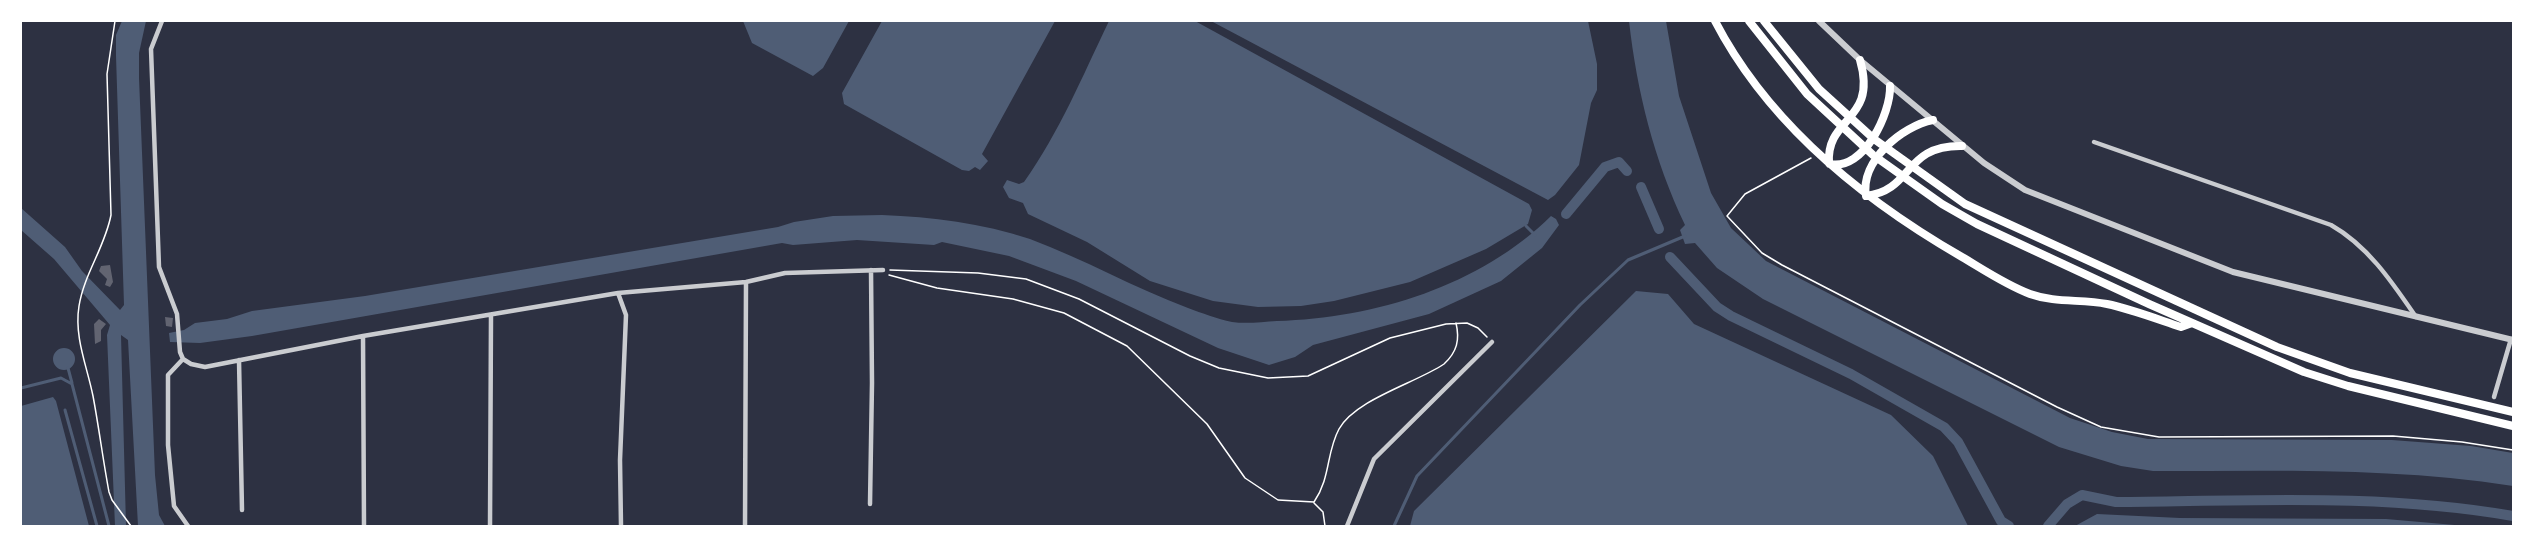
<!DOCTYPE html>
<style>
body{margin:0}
#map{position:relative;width:2534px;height:547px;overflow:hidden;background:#2d3142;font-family:Rubik,sans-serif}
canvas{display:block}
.frame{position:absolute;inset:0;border:22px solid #fff;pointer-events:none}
</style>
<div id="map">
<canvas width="2534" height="547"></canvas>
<div class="frame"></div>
</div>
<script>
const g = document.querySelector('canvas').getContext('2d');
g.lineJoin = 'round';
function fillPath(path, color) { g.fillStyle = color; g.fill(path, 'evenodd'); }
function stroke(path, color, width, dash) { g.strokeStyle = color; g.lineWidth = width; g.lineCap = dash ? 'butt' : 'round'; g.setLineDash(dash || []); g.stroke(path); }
const water = new Path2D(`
 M122,21h24l-7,32v25l16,397 4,40 6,11h-27l-10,-186 -7,-5 5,191h-11l-8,-191 3,-10 -56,-66 -33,-29v-22l44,39 17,24 38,39 4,-5 -8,-249v-21z
 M743,21h106l-26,47 -10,8 -61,-33z
 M882,21h173l-73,133 6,7 -8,9 -5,-3 -6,4 -7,-1 -118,-66 -2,-11z
 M1109,21h86l334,183 3,6 -4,14 -42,25 -76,33 -76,19 -33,5 -43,1 -45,-6 -63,-20 -63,-39 -59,-28 -5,-11 -14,-5 -6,-11 4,-7 12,4 5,-2c36,-51 58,-105 85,-161z
 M1211,21h377l9,43v26l-6,13 -12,62 -24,30 -7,5z
 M1629,21h37l13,75 32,97 20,35 35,33 304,157 42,14 36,7 244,1 79,6 42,7v33c-119,-19 -239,-15 -360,-15l-32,-5 -62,-19 -296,-148 -46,-31 -22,-25 -10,1 -5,-14 5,-5c-31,-65 -48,-133 -56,-204z
 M882,215c50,2 100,8 148,24 54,20 104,49 158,69 14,5 29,11 44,14 14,2 30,0 45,-1 98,-3 203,-35 274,-105l5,3 3,6 -17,23 -41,33 -72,33 -116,31 -18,12 -26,8 -51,-17 -142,-67 -67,-25 -67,-14 -8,3 -77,-5 -64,5 -11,-2 -530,93 -52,7 -30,-1 -1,-9 15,-3 11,-7 32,-4 25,-8 113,-15 413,-69 16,-5 39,-6z
 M1636,291l32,3 26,30 197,91 42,41 35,70h-558l4,-15z
 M53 359a11 11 0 1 1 22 0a11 11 0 1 1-22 0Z
 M53,397l3,4 33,125h-68v-120z
 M2097,514l83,4 206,1 80,7h-391z`);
const stream = new Path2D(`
 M1526,226l9,9
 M68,368l4,15
 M21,388l40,-10 11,6 37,142
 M65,410l32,116
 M1394,526l23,-50 163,-171 48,-45 57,-24`);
const canal = new Path2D(`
 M1641,187l18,42
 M1566,214l39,-47 14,-5 8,9
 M1670,257l47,50 14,9 120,58 93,53 14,15 43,79 8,5
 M2048,526l19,-22 15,-9 34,7c132,-1 266,-9 397,14`);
const building = new Path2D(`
 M110,265l3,17 -3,5 -5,-2 2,-6 -8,-8 2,-5z
 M165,317l8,1 -1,9 -6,-1z
 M99,319l7,5 -5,6v11l-6,3 -1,-20z`);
const path = new Path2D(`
 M115,21l-8,53 4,141c-6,32 -27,59 -32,91 -5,31 8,60 14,90 6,32 10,64 16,96l3,8 19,26
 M1811,158l-66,36 -18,22 35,37 20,12 275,142 44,20 58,10 234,-1 69,6 51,8
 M890,270l88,3 48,6 53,20 111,57 29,12 49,10 40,-2 82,-38 56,-14 21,-1 11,5 9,9
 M889,275l48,13 76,11 51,14 63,33 80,78 38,54 33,22 36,2c17,-25 12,-49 25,-73 17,-30 77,-46 105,-65 13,-12 16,-24 12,-41
 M1314,503l9,9 2,14`);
const minor = new Path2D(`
 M162,21l-11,28 8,218 18,47 3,38 3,7 -15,16v70l6,61 14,20
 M2094,142l237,83c37,21 61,57 85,92
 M618,293l8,22 -6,145 1,66
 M363,336l1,190
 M183,359l8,5 14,3 158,-31 255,-43 128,-11 39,-9 98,-3
 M239,360l3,150
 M2494,397l17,-58
 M870,504l2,-121 -1,-113
 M490,526l1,-211
 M745,526l1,-244
 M1347,526l27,-67 118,-117`);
const tertiary = new Path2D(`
 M1819,21l41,39 124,103 41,27 208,82 280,68`);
const trunk = new Path2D(`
 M1715,21c54,104 148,179 247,236 22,13 44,28 68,37 25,9 51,5 77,10 24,5 50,15 74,23l11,-4
 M1749,21l58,73 66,61 69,49 35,20 172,80 155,68 44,14 165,40
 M1764,21l55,68 55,50 91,65 312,143 73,26 163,39
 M1829,163c-3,-47 49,-41 31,-103
 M1830,164c34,7 61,-51 60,-78
 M1866,196c48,-6 37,-51 96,-50
 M1866,196c-6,-35 36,-70 67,-76`);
fillPath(water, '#4f5d75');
stroke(stream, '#4f5d75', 3);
stroke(canal, '#4f5d75', 10);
fillPath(building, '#626471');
stroke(path, '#fff', 1.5);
stroke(minor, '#caccd0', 4.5);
stroke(tertiary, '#caccd0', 6);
stroke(trunk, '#fff', 8);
</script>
